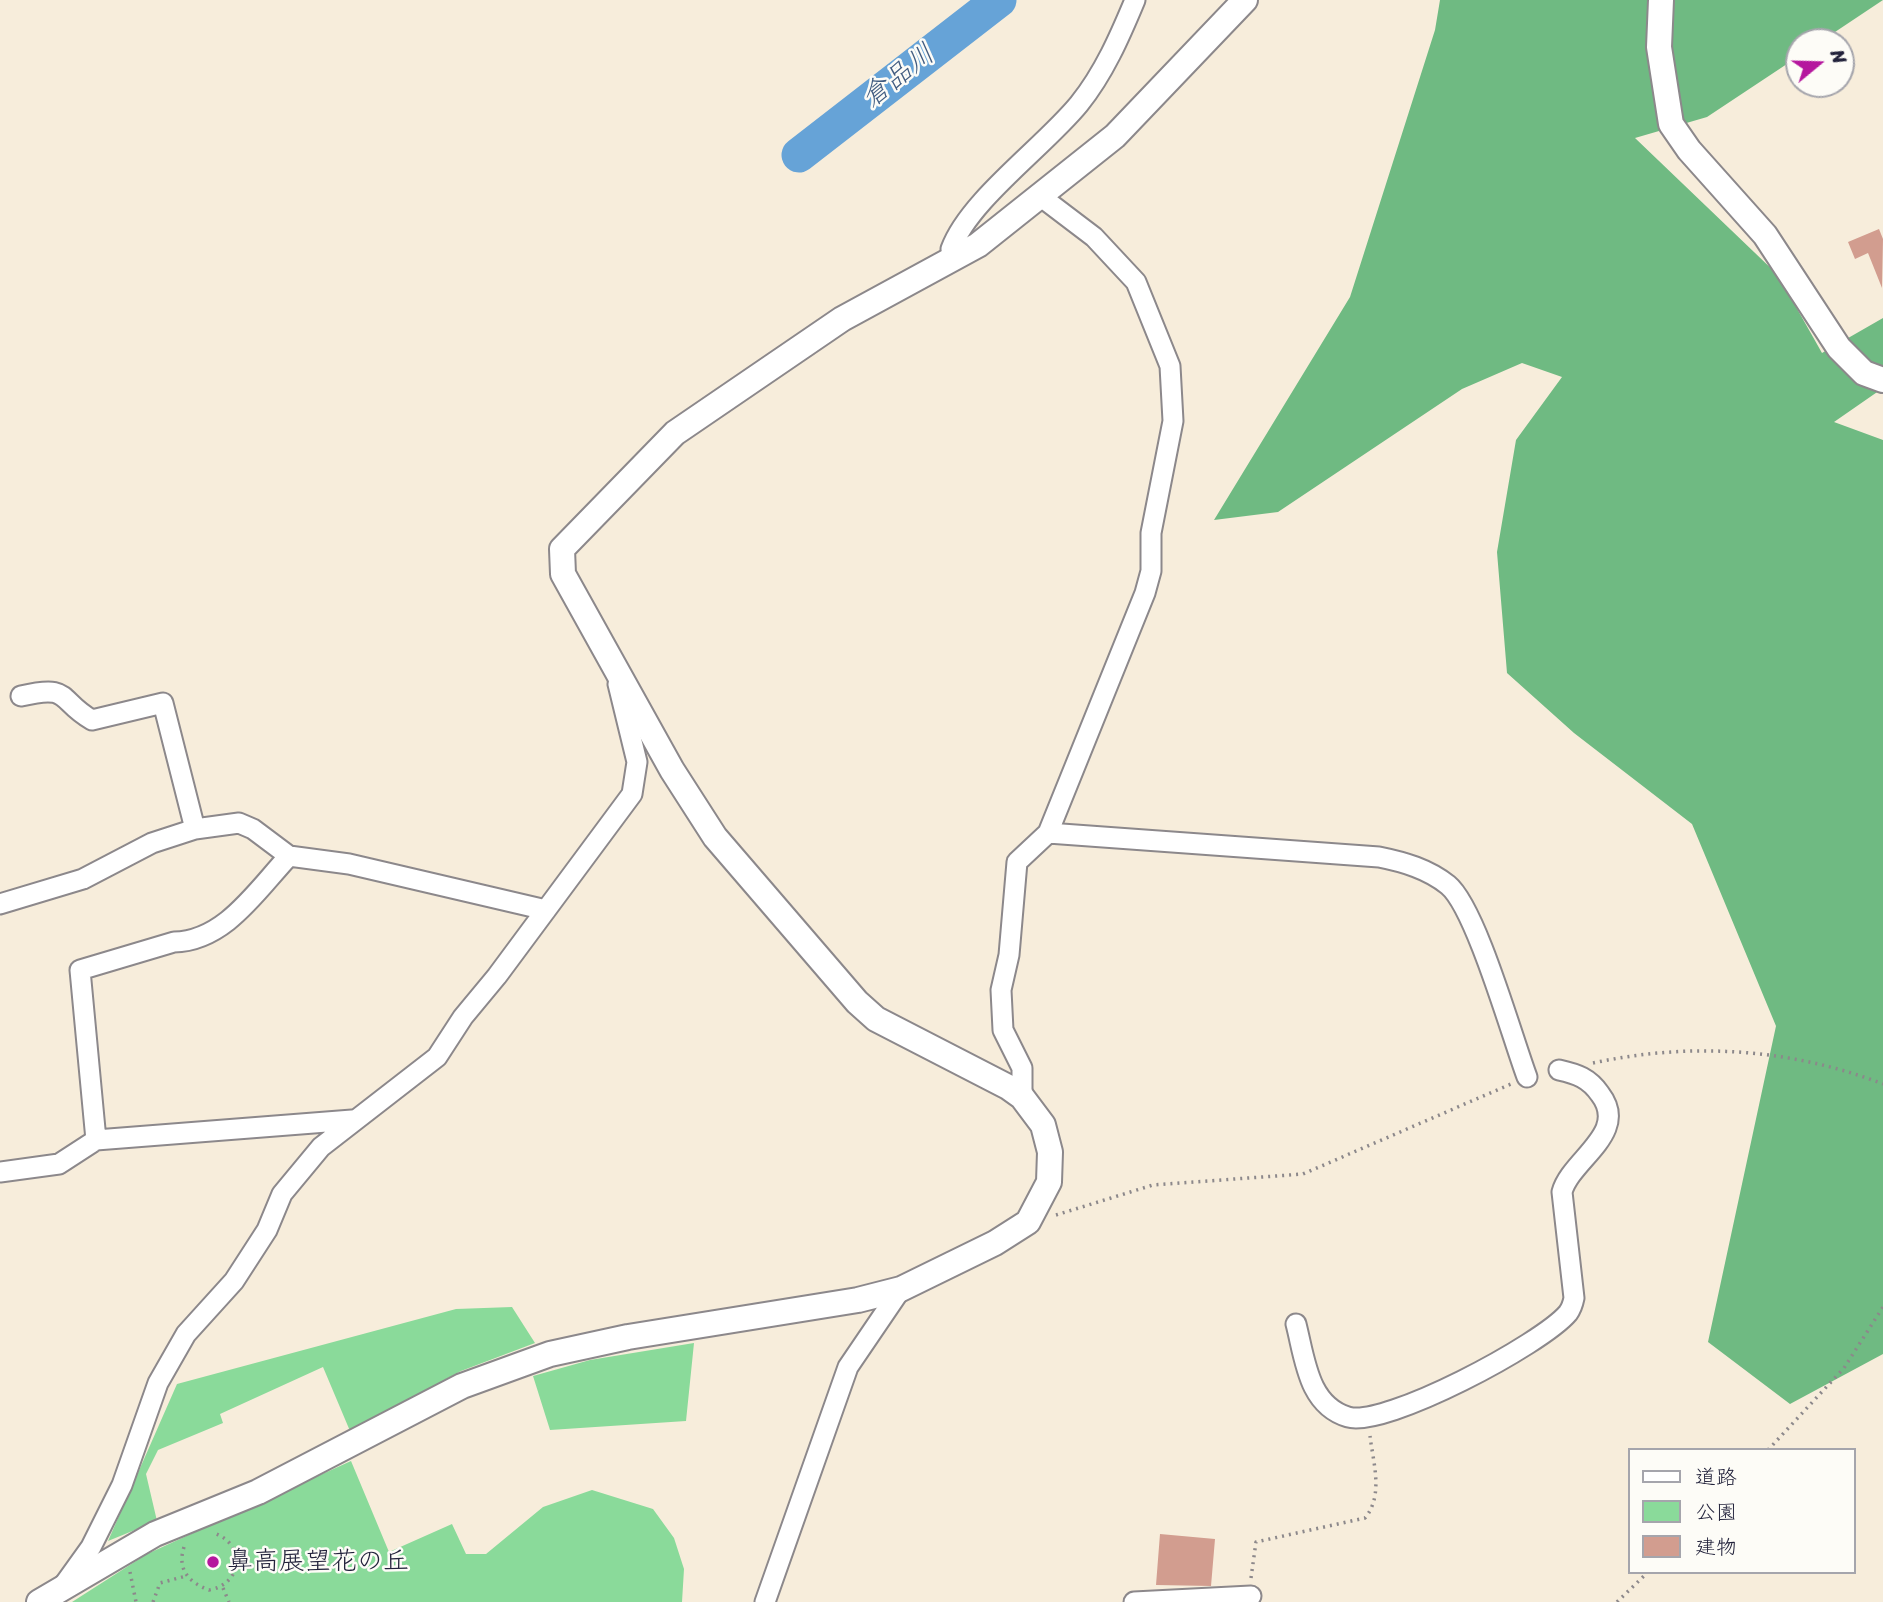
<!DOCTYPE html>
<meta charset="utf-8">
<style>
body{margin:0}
#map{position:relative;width:1883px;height:1602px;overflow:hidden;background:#f7eddb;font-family:Sriracha,"Klee One",sans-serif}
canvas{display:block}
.legend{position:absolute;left:1628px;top:1448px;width:228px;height:126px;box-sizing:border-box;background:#fdfcf7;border:2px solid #a5a5ac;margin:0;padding:9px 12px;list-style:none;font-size:21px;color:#22223b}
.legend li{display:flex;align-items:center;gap:14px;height:35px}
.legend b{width:35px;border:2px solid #a5a5ac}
.north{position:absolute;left:1785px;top:28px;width:70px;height:70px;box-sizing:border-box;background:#fdfcf7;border:2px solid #a5a5ac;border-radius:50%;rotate:71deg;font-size:19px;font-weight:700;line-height:28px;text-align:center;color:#22223b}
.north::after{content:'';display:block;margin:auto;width:24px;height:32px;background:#b5179e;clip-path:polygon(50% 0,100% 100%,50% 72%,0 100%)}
</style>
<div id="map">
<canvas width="1883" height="1602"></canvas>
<ul class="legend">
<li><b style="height:9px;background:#fff"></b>道路</li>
<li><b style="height:19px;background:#8ada9a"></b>公園</li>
<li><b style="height:19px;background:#d29d8f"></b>建物</li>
</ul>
<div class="north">N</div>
</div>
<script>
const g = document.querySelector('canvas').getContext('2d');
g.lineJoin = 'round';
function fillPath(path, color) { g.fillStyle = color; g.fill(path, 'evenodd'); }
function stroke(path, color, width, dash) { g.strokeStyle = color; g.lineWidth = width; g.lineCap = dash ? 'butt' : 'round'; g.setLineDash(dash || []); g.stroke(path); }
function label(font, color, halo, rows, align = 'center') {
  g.font = font + ' Sriracha,"Klee One",sans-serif'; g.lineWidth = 5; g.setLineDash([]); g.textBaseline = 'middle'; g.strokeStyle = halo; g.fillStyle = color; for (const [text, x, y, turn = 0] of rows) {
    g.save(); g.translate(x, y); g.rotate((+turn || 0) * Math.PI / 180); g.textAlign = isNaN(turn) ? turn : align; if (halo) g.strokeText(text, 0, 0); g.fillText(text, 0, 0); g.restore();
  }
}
const green = new Path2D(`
 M512,1307l23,36 -74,28 -111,60 -27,-64 -103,47 3,9 -65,27 -12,24 11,47 -49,20 69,-157 279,-75z
 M694,1343l-8,78 -136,9 -17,-54 57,-16z
 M351,1461l38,91 63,-28 14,30h20l57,-47 49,-17 61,19 21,29 10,31 -2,33h-610l75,-48z`);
const forest = new Path2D(`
 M1440,0h443l-63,42h-21v14l-92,61 -72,21 143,137 44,78 61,-35v70l-49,34 49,18v914l-93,50 -82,-62 68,-316 -84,-202 -118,-91 -67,-60 -10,-121 19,-112 46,-63 -40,-14 -60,26 -184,123 -64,8 136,-223 85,-267z`);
const river = new Path2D(`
 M799,155l200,-155`);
const building = new Path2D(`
 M1879,229l4,10 -1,49 -14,-35 -13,6 -7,-17z
 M1160,1534l55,5 -4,47 -55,-1z`);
const path = new Path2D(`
 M1593,1063c97,-21 197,-15 290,21
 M1056,1215l97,-30 150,-11 208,-90
 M1768,1450l76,-82 39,-61
 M184,1547c-7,22 4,35 25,43 34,-6 37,-46 5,-57
 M130,1572l6,30
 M1251,1578l5,-36 109,-24c19,-23 8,-56 5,-82
 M223,1588l6,14
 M153,1602l7,-19 26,-7
 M1617,1602l31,-30`);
const minor = new Path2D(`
 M953,258l-2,-9c18,-49 93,-102 128,-145 25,-31 41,-68 56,-104
 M21,696c51,-12 36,4 71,24l71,-17 32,126
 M1048,833l331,24c25,5 49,12 69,28 28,23 64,152 79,192
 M0,904l83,-25 69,-36 43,-14 44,-6 14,6 36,27 60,8 197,46
 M1022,1097v-29l-19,-38 -2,-40 8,-35 8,-93 31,-29 97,-240 6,-22v-38l22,-112 -3,-55 -34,-84 -42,-45 -54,-41
 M96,1140l-16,-170 94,-28c51,-1 83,-52 115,-86
 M0,1172l59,-8 37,-24 256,-20
 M1296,1324c9,35 12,81 52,93 37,11 194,-73 220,-104 3,-4 5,-10 6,-15l-12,-106c9,-33 68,-59 38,-98 -11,-16 -23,-20 -41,-24
 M63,1586l28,-39 31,-62 36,-102 28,-49 48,-53 33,-51 15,-36 39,-47 116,-90 26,-40 34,-41 135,-182 5,-32 -19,-78
 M765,1602l83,-235 53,-78
 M1134,1602l117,-6`);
const tertiary = new Path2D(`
 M1661,0l-2,47 12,77 18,26 76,85 74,113 25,25 19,7
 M39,1602l116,-68 103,-42 204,-106 88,-32 78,-17 230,-37 43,-11 94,-46 33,-21 21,-40 1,-30 -7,-27 -21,-28 -14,-10 -132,-68 -19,-17 -142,-165 -43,-67 -109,-196 -1,-25 113,-116 167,-114 136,-74 137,-109 130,-136`);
const markers = [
 [213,1562,7,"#b5179e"]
];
const poiNames = [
 ["鼻高展望花の丘",227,1562]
];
const waterNames = [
 ["倉品川",899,77,-38]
];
fillPath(green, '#8ada9a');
fillPath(forest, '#6fba82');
stroke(river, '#66a3d7', 35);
fillPath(building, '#d29d8f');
stroke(minor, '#8c888b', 23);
stroke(tertiary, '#8c888b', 28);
stroke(path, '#8c888b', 3.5, [2, 5]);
stroke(minor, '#fff', 19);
stroke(tertiary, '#fff', 24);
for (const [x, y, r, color] of markers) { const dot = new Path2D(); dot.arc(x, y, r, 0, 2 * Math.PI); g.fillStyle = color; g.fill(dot); stroke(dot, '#fdfcf7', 2.5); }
label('26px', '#22223b', '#fdfcf7', poiNames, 'left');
label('italic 28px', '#415c81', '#fdfcf7', waterNames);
</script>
